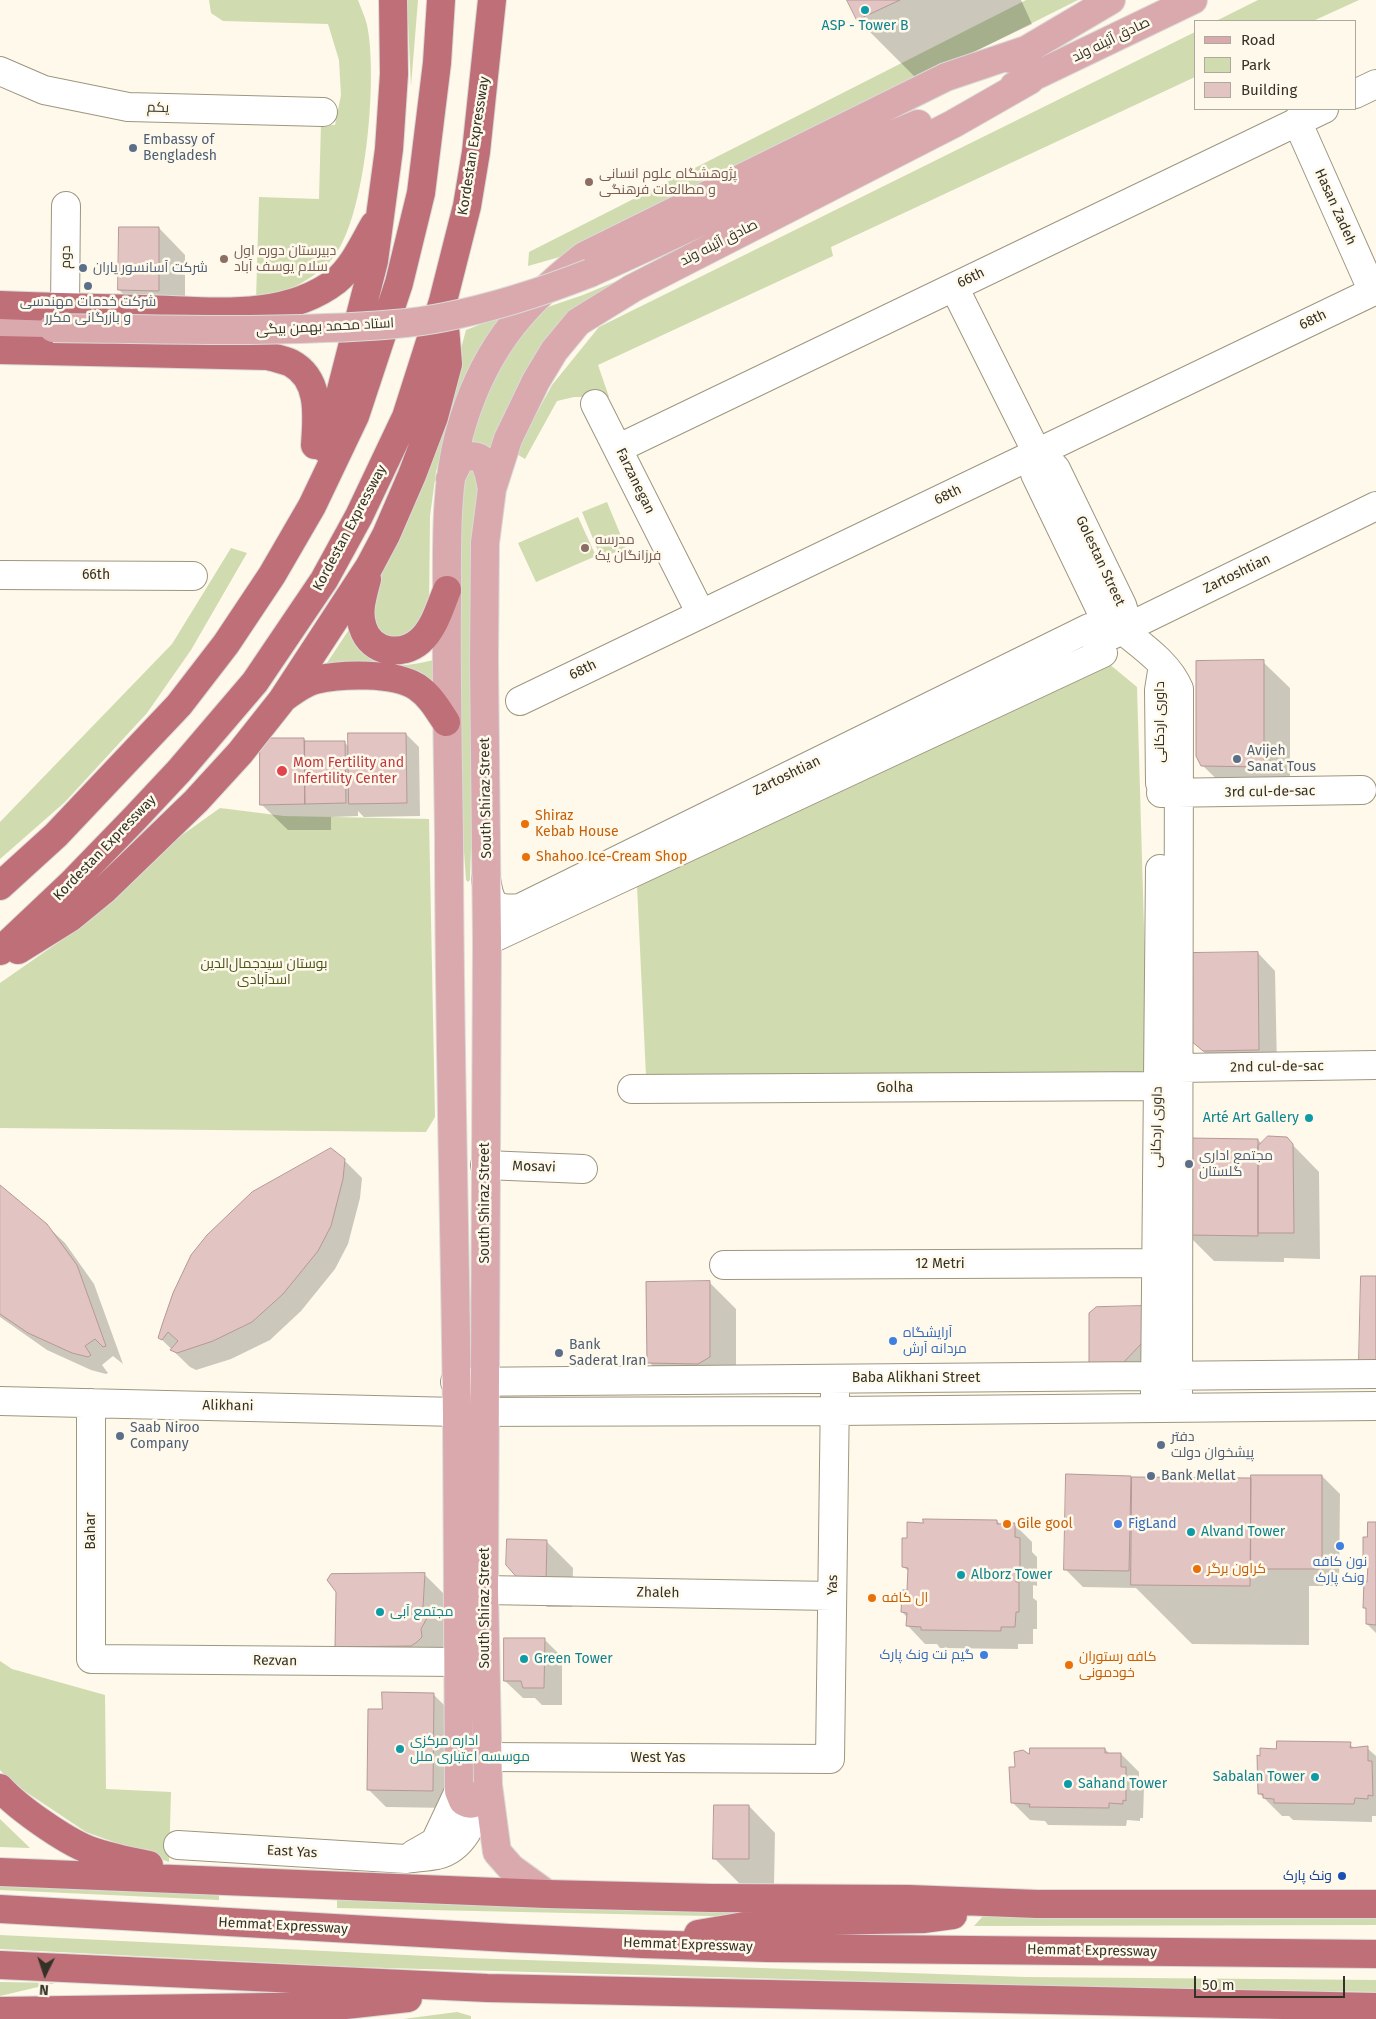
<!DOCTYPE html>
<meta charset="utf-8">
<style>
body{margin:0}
#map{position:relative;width:1376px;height:2019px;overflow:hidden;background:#fef9ea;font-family:"Fira Sans",sans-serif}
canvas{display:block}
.legend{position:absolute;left:1194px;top:20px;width:162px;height:90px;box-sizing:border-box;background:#fef9ea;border:1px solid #ada99c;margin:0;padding:6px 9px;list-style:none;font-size:15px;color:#343127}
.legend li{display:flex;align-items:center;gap:10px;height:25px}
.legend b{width:25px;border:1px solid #ada99c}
.north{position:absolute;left:20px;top:1949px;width:50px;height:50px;-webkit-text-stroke:4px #fef9ea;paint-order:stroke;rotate:184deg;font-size:14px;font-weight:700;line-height:20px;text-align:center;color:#343127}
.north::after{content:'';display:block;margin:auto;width:18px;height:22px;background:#343127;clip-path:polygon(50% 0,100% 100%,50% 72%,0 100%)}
.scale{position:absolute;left:1194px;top:1976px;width:151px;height:22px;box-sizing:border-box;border:2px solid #343127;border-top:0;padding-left:6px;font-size:15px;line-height:18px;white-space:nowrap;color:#343127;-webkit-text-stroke:4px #fef9ea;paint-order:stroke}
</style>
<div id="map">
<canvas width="1376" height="2019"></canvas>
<ul class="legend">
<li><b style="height:6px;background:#d9a9ae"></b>Road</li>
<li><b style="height:14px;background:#d0dbb0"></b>Park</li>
<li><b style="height:14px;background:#e2c4c2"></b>Building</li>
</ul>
<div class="north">N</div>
<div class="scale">50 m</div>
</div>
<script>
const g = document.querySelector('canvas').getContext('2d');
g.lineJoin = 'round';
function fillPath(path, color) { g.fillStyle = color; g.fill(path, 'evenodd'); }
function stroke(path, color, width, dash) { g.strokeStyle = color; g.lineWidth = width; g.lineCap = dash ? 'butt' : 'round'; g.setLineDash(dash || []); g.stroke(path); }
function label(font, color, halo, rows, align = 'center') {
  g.font = font + ' "Fira Sans",Cairo,sans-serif'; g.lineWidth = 5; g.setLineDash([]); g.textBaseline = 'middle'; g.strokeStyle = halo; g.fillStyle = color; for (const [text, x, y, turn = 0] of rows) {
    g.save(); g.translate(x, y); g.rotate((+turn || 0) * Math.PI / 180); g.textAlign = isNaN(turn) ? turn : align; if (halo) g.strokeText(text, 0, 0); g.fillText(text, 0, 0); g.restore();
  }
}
const green = new Path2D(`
 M209,0h149c3,8 7,17 9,25 11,51 -1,195 -35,234 -21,23 -48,34 -76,42l3,-104 60,2 2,-75 14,1 6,-30 -2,-35 -11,-36 -105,-3 -12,-8z
 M407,0h11l-7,86z
 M1026,0h52l-389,195 -105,55 -56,16 1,-14z
 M1258,0h101l-46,21h-97z
 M1195,32v45l-364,170 2,9 -235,109 11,32h-35l-17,4 -32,58 -10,-6 37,-68 47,-58z
 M624,278l-130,174 -22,-8 -5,-19 60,-111 56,-19z
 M504,315l-60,125 -8,32 -6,44 -1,89 -16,34h-30l-12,-18 5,-36 22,-45 37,-95 31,-115z
 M472,462l7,14 -4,48 -2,259 -3,97 -2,2 -2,-2c-7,-92 -9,-185 -7,-278 1,-45 0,-91 8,-136z
 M607,502l19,46 -25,10 -19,-46z
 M578,517l18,39 -60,26 -18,-39z
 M231,548l16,5 -56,97 -44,63 -82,89 -65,57v-37l172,-178z
 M350,628c8,8 21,28 29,32 18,10 41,3 59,-1l3,30 -118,-20z
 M1102,658l35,29 11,379 -10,9 -492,1 -9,-191z
 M220,808l64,8 145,3 6,298 -9,15 -426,-4v-145l66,-46 112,-99z
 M0,1661l12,8 93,26 1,94 65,3 -2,70 -83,-30 -75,-50 -11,-12z
 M0,1819l30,29 -30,-1z
 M0,1883l219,10v7l-219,-10z
 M337,1899l497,10 -81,8 -416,-9z
 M1376,1914v11l-402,1 9,-10z
 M0,1935l467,23 559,19 350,3v12l-268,-4 -756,-21 -352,-18z
 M0,1982l55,1 -55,13z
 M457,2012l14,4v3h-68z`);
const shadow = new Path2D(`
 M848,0h173l11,24 -115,55 -59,-59z
 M159,228l26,27v62l-39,-1 -27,-26z
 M1263,662l27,26v104l-61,-1 -27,-26z
 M406,734l13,13 1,69 -56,1 -6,-6v5l-27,1v13h-43l-27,-26 43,-65 3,3h37l5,5z
 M1258,953l17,18 2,97 -67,-10 -19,-18z
 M1286,1138l33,34 1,87 -36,-1v4l-70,-1 -26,-26 70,-95 4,4z
 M344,1160l18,18 -2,20 -12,46 -13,25 -34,42 -31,29 -39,19 -35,11 -6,-3 -30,-29z
 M0,1187l46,38 19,18 29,41 29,80 -10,-8 -11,9 6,8 -2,1 -15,-4 -44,-20 -47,-33z
 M709,1282l27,27v74l-61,5 -26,-26z
 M1097,1308h44l27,26v35l-52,20z
 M1322,1476l18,18 -1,92h-30v59l-117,-1 -56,-56 -53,-1 -18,-18 66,-92 1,2 118,1 3,2z
 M997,1521l4,4 13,-1 18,18v10l5,5v29l-4,-1v13l4,3v28h-4v15h-15v5l-78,-1 -3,-4h-12l-17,-18v-8l-6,-6 6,-20 1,-20 -6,-6z
 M1376,1524v109l-9,-9v-13l-3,-4 5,-24v-14l-5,-5 5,-26z
 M547,1542l26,26 -1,39h-25l-26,-27z
 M424,1574l26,26 -3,56 -85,17 -26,-26z
 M544,1639l18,18v48h-20l-7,-7h-12l-18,-17z
 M433,1694l18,18 -1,96 -64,-1 -18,-18 16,-79z
 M1350,1744l5,5 12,-1 9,8v60h-4v6l-79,-2 -4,-4h-7l-23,-23 19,-42z
 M1105,1749l5,5h11l18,18v9l5,5 -1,32h-3v3l-13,-1 -1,6 -78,-1 -3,-4 -15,-1 -18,-18 4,-34 14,-12z
 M749,1806l26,27 -1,52h-33l-27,-27z`);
const building = new Path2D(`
 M847,0h53l-43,20z
 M119,227h40v64l-41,-1z
 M1264,660v107l-63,-1 -5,-10v-95z
 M348,733h58l1,70 -58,1z
 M260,738h44l1,66 -45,1z
 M305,741h40l1,62 -41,1z
 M1258,952l1,98 -56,1 -13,-11 -1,-87z
 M1268,1136l19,1 6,7 1,89h-36v-87z
 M1187,1138l71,1v97l-72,-1z
 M331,1148l14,11 -2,20 -12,47 -13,25 -35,43 -31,28 -39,19 -36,12 -7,-3 8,-9 -10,-9 -6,8 -4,-2 4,-13 11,-32 18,-38 16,-20 45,-43z
 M0,1185l47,39 30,41 29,81 -3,1 -8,-8 -10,7 6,9 -3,2 -16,-4 -44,-20 -28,-19z
 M1361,1276h15v85h-17z
 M710,1281v76l-12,7 -51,-1 -1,-81z
 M1142,1306v37l-20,21 -33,-1v-50l7,-6z
 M1066,1474l65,2 -2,95 -65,-1z
 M1251,1475h71v94h-71z
 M1132,1477l119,1 -1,108 -119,-1z
 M923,1519l74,1v4l18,-1v14l5,1v31l-5,-1 1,14h3v30h-3l-1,15h-14v4l-80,-1v-3l-15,-1 1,-13 -6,-1 1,-22h5l1,-22 -6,-1v-29h5v-16l16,1z
 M1368,1522h8v103l-10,-1v-16h-3l1,-26h3l1,-18 -5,1v-28h4z
 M507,1539l40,1 -1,41h-26l-14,-16z
 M425,1573l-2,34 4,11 -6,11 1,8 -5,5 -6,4 -76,1 1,-55 -9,-12 4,-6z
 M504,1638h41l-1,50h-21l-2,-7h-17z
 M382,1692l52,1 -1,98 -66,-1 1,-81h14z
 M1277,1741l74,1 -1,6 18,-2v15h4l1,35 -5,-1v4l-13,-1 -1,6 -80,-1v-4l-11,-1v-4h-5l-1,-39 3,1v-8l16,1z
 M1030,1748h75v5h16v14h5v34l-3,-1v4l-14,-1v5l-80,-1 1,-3 -19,-1 -2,-36h6l-1,-15 9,-2 6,4z
 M714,1805h35v54h-36z`);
const minor = new Path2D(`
 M0,71l44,19 84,17 195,5
 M1355,94l21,-10
 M1297,121l76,171
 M954,287l83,166 11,7 8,9 66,136 4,13 -3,12
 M65,307l1,-101
 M595,404l106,210
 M619,448l705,-339
 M1037,453l-2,21 68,141c8,8 14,10 22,17 20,16 44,33 54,57l-1,719
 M0,575l193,1
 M1112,635l264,-129
 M520,701l856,-411
 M1160,783l-1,-93 4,-25
 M1161,793l201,-3
 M486,879c4,24 7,32 34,29l569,-280 14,25 -616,288
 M632,1089l526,-3 21,-18 197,-3
 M485,1165l98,4
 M724,1265l448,-2
 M455,1382l921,-8
 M1155,1393l5,-524
 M0,1401l457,11 378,-1 541,-5
 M91,1403v256l367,3
 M484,1590l348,6
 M487,1757l343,2 5,-367
 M178,1845l228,14c10,-2 21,-2 31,-4 26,-6 37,-34 44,-56
 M414,1854l21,-12 24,-51`);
const major = new Path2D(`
 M1011,59l100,-59
 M1014,86l179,-86
 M590,273c110,-49 216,-104 328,-149
 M0,322l53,6
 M450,479l10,-20c26,-10 28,9 32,30
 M488,1785c-6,11 -11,24 -25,16l-4,-10c-1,-124 -1,-249 -2,-373 -2,-193 -8,-387 -8,-580 -1,-79 -3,-158 -2,-238 0,-55 -2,-111 12,-165 22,-81 60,-128 125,-179l362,-179 80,-27
 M547,1894l-36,-26 -14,-16 -9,-67 -4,-195 3,-649 -3,-281 1,-117 7,-54 16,-50 28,-58 18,-30 24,-29 55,-34 320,-164 77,-44`);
const highway = new Path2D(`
 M0,305c48,2 96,3 144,4 62,1 139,13 192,-28 17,-14 27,-37 38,-56
 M0,350l268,6c7,2 16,4 23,7 30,16 26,53 24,82
 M326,449l48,-188 15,-112 5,-75 -1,-74
 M367,579c-4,16 -10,33 -4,49 8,25 39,29 57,13 14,-12 20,-34 27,-51
 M285,697c10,-7 19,-14 30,-17 26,-6 79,-8 102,7 13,9 20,21 29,35
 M0,886l56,-51 123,-130 47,-61 46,-69 40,-69 43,-90 44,-133 22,-90 16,-130 4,-63
 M18,950l53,-33 33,-27 92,-89 44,-48 42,-53 87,-133 17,-32 26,-60 22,-58 14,-53 -4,-49
 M0,951l71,-67 64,-66 44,-47 76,-89 69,-102 35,-64 47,-99 37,-116 24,-95 9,-54 16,-152
 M0,1788c18,20 64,52 89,62 19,7 39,11 60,15
 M0,1872l547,22 164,4 198,1 128,5h339
 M0,1909l509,29 134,6 124,4 609,6
 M698,1934l70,-12 155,-3 30,-4
 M0,1965l487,23 889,19
 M0,2011l337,-5 71,-8`);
const majorBridge = new Path2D(`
 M53,328c91,1 181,4 272,0 40,-1 81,-3 120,-11 50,-10 97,-25 145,-44`);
const markers = [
 [865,10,5,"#0f9aa8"],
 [133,148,5,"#5c6f8a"],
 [589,182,5,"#8d6e63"],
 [224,259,5,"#8d6e63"],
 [83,268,5,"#5c6f8a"],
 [88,286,5,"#5c6f8a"],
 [585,548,5,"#8d6e63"],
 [1237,759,5,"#5c6f8a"],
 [282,771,6,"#e0444e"],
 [525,824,5,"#e8710a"],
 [526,857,5,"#e8710a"],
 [1309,1118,5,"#0f9aa8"],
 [1189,1164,5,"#5c6f8a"],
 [893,1341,5,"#3f7fe0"],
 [559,1353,5,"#5c6f8a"],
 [120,1436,5,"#5c6f8a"],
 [1161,1445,5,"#5c6f8a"],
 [1151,1476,5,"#5c6f8a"],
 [1007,1524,5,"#e8710a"],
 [1118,1524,5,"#3f7fe0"],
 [1191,1532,5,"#0f9aa8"],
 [1340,1546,5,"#3f7fe0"],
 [1197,1569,5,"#e8710a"],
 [961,1575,5,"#0f9aa8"],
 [872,1598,5,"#e8710a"],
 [380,1612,5,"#0f9aa8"],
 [984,1655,5,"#3f7fe0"],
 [524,1659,5,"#0f9aa8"],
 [1069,1665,5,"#e8710a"],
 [400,1749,5,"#0f9aa8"],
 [1315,1777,5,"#0f9aa8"],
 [1068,1784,5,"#0f9aa8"],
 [1342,1876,5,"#1a4fb4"]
];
const cultureNames = [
 ["ASP - Tower B",865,26,"center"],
 ["Arté Art Gallery",1299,1118,"right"],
 ["Alvand Tower",1201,1532],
 ["Alborz Tower",971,1575],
 ["مجتمع آبی",390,1612],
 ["Green Tower",534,1659],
 ["اداره مرکزی",410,1741],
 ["موسسه اعتباری ملل",410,1757],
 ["Sabalan Tower",1305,1777,"right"],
 ["Sahand Tower",1078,1784]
];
const streetNames = [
 ["صادق آئینه وند",1111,40,-26],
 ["یکم",158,108,2],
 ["Kordestan Expressway",474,146,-81],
 ["Hasan Zadeh",1335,207,66],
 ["صادق آئینه وند",719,243,-27],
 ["دوم",66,257,-89],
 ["66th",971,278,-26],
 ["68th",1313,320,-26],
 ["استاد محمد بهمن بیگی",325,327,-3],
 ["Farzanegan",635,481,64],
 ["68th",948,495,-26],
 ["Kordestan Expressway",350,528,-62],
 ["Golestan Street",1100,561,65],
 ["Zartoshtian",1237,574,-26],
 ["66th",96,575],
 ["68th",583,670,-26],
 ["داوری اردکانی",1160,722,-90],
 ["Zartoshtian",787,776,-26],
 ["3rd cul-de-sac",1270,792,-1],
 ["South Shiraz Street",486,798,-91],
 ["Kordestan Expressway",105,848,-46],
 ["2nd cul-de-sac",1277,1067,-1],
 ["Golha",895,1088],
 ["داوری اردکانی",1157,1127,-89],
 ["Mosavi",534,1167,2],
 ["South Shiraz Street",485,1203,-90],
 ["12 Metri",940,1264],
 ["Baba Alikhani Street",916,1378],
 ["Alikhani",228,1406,1],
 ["Bahar",91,1531,-90],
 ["Yas",833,1585,-89],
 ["Zhaleh",658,1593,1],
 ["South Shiraz Street",485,1608,-90],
 ["Rezvan",275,1661,1],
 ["West Yas",658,1758],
 ["East Yas",292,1852,3],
 ["Hemmat Expressway",283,1926,3],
 ["Hemmat Expressway",688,1945,2],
 ["Hemmat Expressway",1092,1951,1]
];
const serviceNames = [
 ["Embassy of",143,140],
 ["Bengladesh",143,156],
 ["شرکت آسانسور یاران",93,268],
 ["شرکت خدمات مهندسی",88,302,"center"],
 ["و بازرگانی مکرر",88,318,"center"],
 ["Avijeh",1247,751],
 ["Sanat Tous",1247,767],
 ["مجتمع اداری",1199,1156],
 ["گلستان",1199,1172],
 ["Bank",569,1345],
 ["Saderat Iran",569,1361],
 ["Saab Niroo",130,1428],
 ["Company",130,1444],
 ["دفتر",1171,1437],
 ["پیشخوان دولت",1171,1453],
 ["Bank Mellat",1161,1476]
];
const educationNames = [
 ["پژوهشگاه علوم انسانی",599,174],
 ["و مطالعات فرهنگی",599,190],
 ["دبیرستان دوره اول",234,251],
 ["سلام یوسف آباد",234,267],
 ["مدرسه",595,540],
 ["فرزانگان یک",595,556]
];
const healthNames = [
 ["Mom Fertility and",293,763],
 ["Infertility Center",293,779]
];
const foodNames = [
 ["Shiraz",535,816],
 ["Kebab House",535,832],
 ["Shahoo Ice-Cream Shop",536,857],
 ["Gile gool",1017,1524],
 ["کراون برگر",1207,1569],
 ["ال کافه",882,1598],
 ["کافه رستوران",1079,1657],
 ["خودمونی",1079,1673]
];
const parkNames = [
 ["بوستان سیدجمال‌الدین",264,964],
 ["اسدآبادی",264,980]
];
const shopNames = [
 ["آرایشگاه",903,1333],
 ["مردانه آرش",903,1349],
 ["FigLand",1128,1524],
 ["نون کافه",1340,1562,"center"],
 ["ونک پارک",1340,1578,"center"],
 ["گیم نت ونک پارک",974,1655,"right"]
];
const transitNames = [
 ["ونک پارک",1332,1876]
];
fillPath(green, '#d0dbb0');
fillPath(shadow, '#0003');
fillPath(building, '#e2c4c2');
stroke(building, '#b59896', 1);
stroke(minor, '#9e967f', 30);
stroke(major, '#dadad8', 30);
stroke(highway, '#dadad8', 30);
stroke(minor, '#fff', 28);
stroke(major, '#d9a9ae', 28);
stroke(highway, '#bf6f78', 28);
stroke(majorBridge, '#dadad8', 30, []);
stroke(majorBridge, '#d9a9ae', 28);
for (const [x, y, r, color] of markers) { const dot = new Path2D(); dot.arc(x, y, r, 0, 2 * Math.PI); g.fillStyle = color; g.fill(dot); stroke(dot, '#fef9ea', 2); }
label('14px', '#0d838f', '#fef9ea', cultureNames, 'left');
label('14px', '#343127', '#fef9ea', streetNames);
label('14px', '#4e5e75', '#fef9ea', serviceNames, 'left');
label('14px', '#785e54', '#fef9ea', educationNames, 'left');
label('14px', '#be3a42', '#fef9ea', healthNames, 'left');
label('14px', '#c56008', '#fef9ea', foodNames, 'left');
label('14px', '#4a551b', '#fef9ea', parkNames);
label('14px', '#366cbe', '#fef9ea', shopNames, 'left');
label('14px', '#164399', '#fef9ea', transitNames, 'right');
</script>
